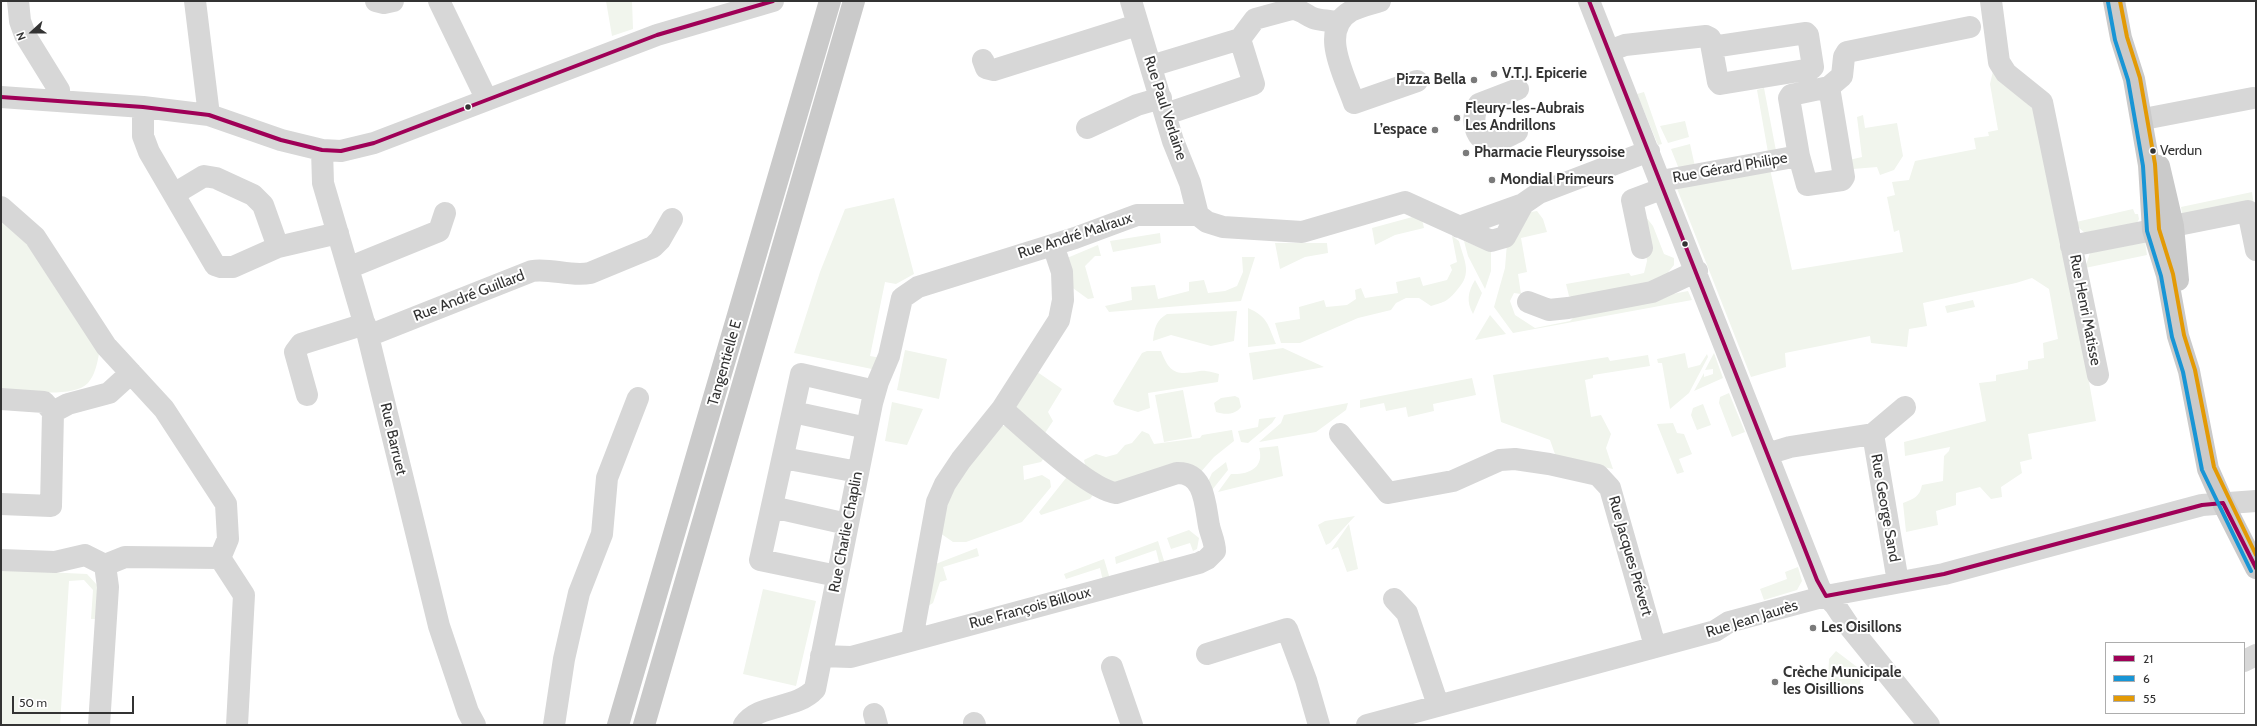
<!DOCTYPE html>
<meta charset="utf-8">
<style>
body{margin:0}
#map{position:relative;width:2257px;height:726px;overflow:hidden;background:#fff;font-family:Cabin,sans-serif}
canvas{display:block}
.frame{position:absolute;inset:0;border:2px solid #333;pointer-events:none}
.legend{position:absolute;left:2105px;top:642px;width:140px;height:72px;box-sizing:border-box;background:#fff;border:1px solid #adadad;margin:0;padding:5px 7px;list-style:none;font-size:12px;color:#333}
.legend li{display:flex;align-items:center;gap:8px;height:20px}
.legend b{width:20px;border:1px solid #adadad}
.north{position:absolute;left:12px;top:12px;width:40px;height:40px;-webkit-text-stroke:3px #fff;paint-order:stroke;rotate:249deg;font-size:11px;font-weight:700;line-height:16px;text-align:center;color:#333}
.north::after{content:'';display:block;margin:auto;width:14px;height:18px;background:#333;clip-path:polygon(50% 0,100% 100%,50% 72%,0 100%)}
.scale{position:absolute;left:12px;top:696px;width:122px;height:18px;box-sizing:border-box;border:2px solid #333;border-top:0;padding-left:5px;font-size:12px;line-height:14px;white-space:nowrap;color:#333;-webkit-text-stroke:3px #fff;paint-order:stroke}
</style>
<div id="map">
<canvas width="2257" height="726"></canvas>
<div class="frame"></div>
<ul class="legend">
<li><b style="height:5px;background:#9f0057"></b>21</li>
<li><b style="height:5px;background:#1895d5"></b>6</li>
<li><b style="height:5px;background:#e39a05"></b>55</li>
</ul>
<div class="north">N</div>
<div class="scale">50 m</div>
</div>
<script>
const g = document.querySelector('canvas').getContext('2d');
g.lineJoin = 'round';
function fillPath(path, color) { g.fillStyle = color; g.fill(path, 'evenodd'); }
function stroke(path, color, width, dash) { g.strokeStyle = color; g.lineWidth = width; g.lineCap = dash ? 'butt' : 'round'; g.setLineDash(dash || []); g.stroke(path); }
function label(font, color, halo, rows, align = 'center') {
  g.font = font + ' Cabin,sans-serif'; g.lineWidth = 4; g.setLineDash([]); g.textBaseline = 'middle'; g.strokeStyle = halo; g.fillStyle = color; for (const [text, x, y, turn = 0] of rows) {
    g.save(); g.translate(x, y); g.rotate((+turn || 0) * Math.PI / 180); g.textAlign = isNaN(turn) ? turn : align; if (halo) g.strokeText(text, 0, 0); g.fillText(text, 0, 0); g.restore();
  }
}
const green = new Path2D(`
 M606,1h26l1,28 -21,7z
 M1993,71l43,41 33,158 27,151 -68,13 4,25 -12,3 2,11 -21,14 1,10 -11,2 -11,-12 -24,6v12l-20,6 2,14 -32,7 -3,-29c11,-4 17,-7 19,-18l21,-4 1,-25 5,-5 1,-4 -45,9 -1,-14 82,-21 -7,-38 17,-2v-6l32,-6v-8l16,-3 -1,-15 15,-4 -9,-50 -17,-11 -16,5 -93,20 4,23 -18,3 -2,18 -36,-4 -1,-7 -85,17 1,14 -35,10 -75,-191 94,-17 22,101 111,-18 -4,-22 -5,2 -7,-35 8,-2 -3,-13 17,-2 6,-19 61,-12 -2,-11 15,-2 -1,-4 10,-2 -8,-46z
 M1764,88l13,68 -8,2 -12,-68z
 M1644,92l18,52 -4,1 -21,-51z
 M1863,115l2,13 32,-5 6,33 -9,14 -14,5 -3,-8 -24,2 -4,-9 13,-3 -5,-40z
 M1685,121l4,16 -21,6 -8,-17z
 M1690,144l6,27 -15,3 -10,-25z
 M2252,192l2,14 -71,14 -2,-13z
 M894,198l20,76 -18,10 -11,-2 -15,74 11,2 -9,11 -78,-16 26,-81 25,-63z
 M1639,208l14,18 11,28 10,4v7l-12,15 -85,19 -8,-3 -3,-12 63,-11 2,3 13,-3 3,-12z
 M2133,209l2,5h3l1,5 -3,6 -51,8 -6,-5 -3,-6z
 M1537,211l6,8 4,13 -26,6 6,34 -9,2 3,20 -7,-1 -4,8 5,14 20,13 35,-7 9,-9 109,-21 4,9 -179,33 -19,-26 11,-39 2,-25 18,-30z
 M1416,216l6,3 2,9 -29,7 -20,10 -3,-17z
 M1,217l32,32 66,105c-2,10 -4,21 -11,29 -15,16 -64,7 -85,7l-2,-3z
 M1160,233l1,10 -48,9 -3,-11z
 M1452,236l7,5c5,20 14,32 -2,49 -9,11 -12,12 -26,16l-12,-8h-13l-10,5 -5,7 -33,8 -58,25h-19l-6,-20 25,-4 -1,-12 25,-7 2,7 21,-2 9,-6 -1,-9 6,-2 4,10 33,-5 -2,-11 24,-5 3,9 24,-6 5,-10 -2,-5 7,-3z
 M1464,241l27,11v19l-6,18 -17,-33z
 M2145,242l2,13 -62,13 5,-15z
 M1275,243h52l1,10 -23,4 -25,12z
 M1098,245l3,11h-6l-10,10 9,32 -6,1 -18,-13 -3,-28z
 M1242,257h13l-14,44 -132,11 -4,-6 27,-6 -1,-13 24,-2 3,14 31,-8v-9l15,-2 4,13 17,-2 12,-5 6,-14z
 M1475,280l7,13 -9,21c-7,-13 -5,-22 2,-34z
 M1973,300l2,7 -28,6 -2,-7z
 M1248,308c20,9 20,17 28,36l-28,3z
 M1237,311l-3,30 -23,5 -40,-11 -18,6c1,-12 3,-21 14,-27z
 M1490,315l16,19 -31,6z
 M1283,348l41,19 -71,13 -4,-27z
 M905,350l42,9 -8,40 -42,-9z
 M1147,351h14c9,24 17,24 39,20 6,-1 14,2 19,3l-1,8c-24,4 -47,7 -70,11l2,15 -12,4 -23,-7 -2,-4 29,-48z
 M1685,353l3,15 12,-3 7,-11 1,3 -19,36 -19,16 -8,-46h-4l-1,-4z
 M1714,353l9,25 -29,13 10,-18v4l9,-3v-5l-8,1z
 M1648,355l2,11 -57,9v3l-8,2 6,37 10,-2 10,19 -5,14 7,21 -57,-12 -6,-17 -49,-18 -8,-47 115,-18 2,4z
 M1033,369l29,20 -14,23 5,9 -8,12 -34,-27z
 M1472,378l4,17 -43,9 1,7 -26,6 -2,-10 -20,4 -2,-8 -24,5v-8z
 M1183,390l9,47 -28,5 -9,-47z
 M1729,393l16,39 -13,5 -13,-34 1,-6z
 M1235,396l4,2 2,9c-6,8 -16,8 -25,5l-2,-9 7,-5z
 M892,402l31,7 -16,36 -22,-4z
 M1348,403l-2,7 -30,22 -57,10 22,-19 3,-8z
 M1703,404l8,21 -14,5 -6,-15 2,-7z
 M1276,417l-4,6 -24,20 -7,-1 -3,-11 20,-4 1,-8z
 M1673,423l4,10 7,1 8,20 -13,5 5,13 -7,2 -20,-50z
 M1000,426h6l38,32 -3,4 -18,4 1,14 18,-5 8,5 1,7 -29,35 -56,20h-13l-13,-9 6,-31 25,-42z
 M1232,430l2,11 -20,16 -15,17 -77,13 -36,-18 -2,-9 12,-6 10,3 11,-3 8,-9 7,-2 10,-12 7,3 5,10 46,-6 2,-3z
 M1278,446l5,30 -65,16 13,-18c17,1 34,-6 28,-26z
 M1226,462l2,8 -16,20 -6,-4 6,-13z
 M1070,473l23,22 -3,4 -49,16 -2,-3z
 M1355,516l-25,27 -4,2 -8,-20 7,-4z
 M1349,524l9,45 -11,3 -9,-25 -7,3z
 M1189,530l10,8 -2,11 -4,2 -3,-8 -19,6 -4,-11z
 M1158,541l7,23 -5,2 -4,-16 -40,14 -1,-7z
 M977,548l2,8 -36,11 4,13 -7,2 -7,21 -5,3 5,-41z
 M1104,559l6,20 -7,2 -3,-13 -34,11 -2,-5z
 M1798,567l4,14 -5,9 -33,10 -4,-11 27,-10 -2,-7z
 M1,570l86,4 11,12 -1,33h-6l2,-29 -9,-10 -15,1 -9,144h-59z
 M763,589l53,12 -20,85 -53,-12z
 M1836,651l25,19 -1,18 -17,6 -15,-12 1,-23z`);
const minor = new Path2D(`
 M18,1l2,20 5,14 34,55 1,11
 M195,1l14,114
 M376,1l8,2 9,-2
 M439,1l47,97
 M1131,1l42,140 17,42 8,32
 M1380,1c-9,3 -20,5 -29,10 -33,19 -6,65 3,92l63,-22
 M1589,1l231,588 15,16 14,21 80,99
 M1991,1l8,61 7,11 36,29 56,273
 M1609,51l16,-6 81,-9 4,2 8,44 2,2 91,-15 2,-2 -5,-32 -2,-2 -94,14
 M983,60l3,8 8,2 143,-45
 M1151,66l89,-27
 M1,97l142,10 66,8 72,25 41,10 19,1 33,-8 283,-108 116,-34
 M143,107v29l6,16 66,113 6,2h12l45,-20 60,-14
 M1166,114l88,-30 -14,-45 15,-20 37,-10c8,0 14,6 21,9 8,3 18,2 26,5
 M2149,118l104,-20
 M1087,128l50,-23 24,-7
 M1517,132c-7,3 -15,8 -23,9 -20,4 -24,-25 -15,-37l39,-15
 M322,150l1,33 45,153 71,290 29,86 7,13
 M1799,156l-10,-58 2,-3 38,-8
 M1661,181l138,-25 8,29 35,-5 2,-3 -15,-90 13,-11 2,-19 3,-5 123,-25
 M174,194l30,-18 12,2 37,17 10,10 15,42
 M1,207l34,30 71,109 58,63 62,95 2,35 -8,19
 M2173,226l75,-15 8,39
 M1459,227l64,-23 16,-11 110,-42
 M2071,246l82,-16
 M1642,248l-10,-48 32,-12
 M348,268l91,-37 6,-18
 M1528,302l21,8 19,-2 84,-16 45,-21
 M368,336l164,-65c19,-3 39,6 58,2l63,-26 7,-7 12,-21
 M307,395l-12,-43 6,-8 64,-20
 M1,399l43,3 9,10 15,-8 41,-11 22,-20
 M793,412l74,16
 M1340,434l48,59 65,-12 47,-21 15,-1 34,5 49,11 12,13 45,158
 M1873,434l25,148
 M1767,454l23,-7 83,-13 32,-27
 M783,458l75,14
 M1,504l50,2 2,-94
 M772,507l75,17
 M1,560l54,2 30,-7 20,10 3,22 -9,138
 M105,565l20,-8 95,1 24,37 -7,130
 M837,576l-77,-16 41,-186 74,17
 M1394,599l13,14 31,92
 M912,639l25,-137 8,-18 16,-24 41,-51 57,-89 4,-20 -1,-28 -9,-27
 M1207,654l80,-25 19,51 13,45
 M821,656l30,1 348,-94 8,-4 8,-8c0,-9 -4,-16 -6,-25 -4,-21 -4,-54 -32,-53l-61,20c-27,-3 -90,-64 -114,-84
 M2244,661l12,-6
 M1112,667l20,58
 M874,714l3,11
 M974,723l1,2
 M554,725l10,-66 15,-66 23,-59 5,-56 31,-80
 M744,725c15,-22 52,-15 71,-36l57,-286 6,-21 11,-26 13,-58 16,-11 157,-49 62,-23h61l9,7 16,5 79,5 103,-30 86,39 14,-4 18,-33
 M1367,725l348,-94 14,-9 97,-26 118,-22 258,-69 54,-4`);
const major = new Path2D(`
 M2114,1l7,37 13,41 15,86 4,65 14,45 11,61 11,35 19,98 15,34 33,65
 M2159,166l14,60 5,54
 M618,725l212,-724
 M644,725l210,-724`);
const bus1 = new Path2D(`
 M1589,1l228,579 9,16
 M1,97l142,10 66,8 72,25 41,10 19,1 33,-8 283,-108 116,-34
 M2223,503l33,65
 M1826,596l118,-22 258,-69 21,-2`);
const bus2 = new Path2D(`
 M2108,2l7,38 13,40 15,86 4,65 14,45 11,61 11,35 19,98 49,101`);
const bus3 = new Path2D(`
 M2120,1l7,36 13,41 15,86 4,65 14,45 11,61 11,35 19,97 42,88`);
const markers = [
 [1494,74,4,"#7a7a7a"],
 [1474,80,4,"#7a7a7a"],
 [468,107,3.5,"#333"],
 [1457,118,4,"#7a7a7a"],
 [1435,130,4,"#7a7a7a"],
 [2153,151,3.5,"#333"],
 [1466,153,4,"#7a7a7a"],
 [1492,180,4,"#7a7a7a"],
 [1685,244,3.5,"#333"],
 [1813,628,4,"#7a7a7a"],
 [1775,682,4,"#7a7a7a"]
];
const busNames = [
 ["Verdun",2160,151]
];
const poiNames = [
 ["V.T.J. Epicerie",1502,74],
 ["Pizza Bella",1466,80,"right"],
 ["Fleury-les-Aubrais",1465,109],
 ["Les Andrillons",1465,126],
 ["L’espace",1427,130,"right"],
 ["Pharmacie Fleuryssoise",1474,153],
 ["Mondial Primeurs",1500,180],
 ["Les Oisillons",1821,628],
 ["Crèche Municipale",1783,673],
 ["les Oisillions",1783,690]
];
const streetNames = [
 ["Rue Paul Verlaine",1165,108,72],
 ["Rue Gérard Philipe",1730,168,-10],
 ["Rue André Malraux",1075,236,-18],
 ["Rue André Guillard",469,296,-21],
 ["Rue Henri Matisse",2085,310,79],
 ["Tangentielle E",725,363,-74],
 ["Rue Barruet",393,439,77],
 ["Rue George Sand",1885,508,80],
 ["Rue Charlie Chaplin",846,532,-79],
 ["Rue Jacques Prévert",1630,556,74],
 ["Rue François Billoux",1030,608,-15],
 ["Rue Jean Jaurès",1752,619,-17]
];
fillPath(green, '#f1f5ed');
stroke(minor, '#d7d7d7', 22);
stroke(major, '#cacaca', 22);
stroke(bus1, '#9f0057', 4);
stroke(bus2, '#1895d5', 4);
stroke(bus3, '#e39a05', 4);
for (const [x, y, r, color] of markers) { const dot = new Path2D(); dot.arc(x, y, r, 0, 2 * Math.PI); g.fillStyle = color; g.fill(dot); stroke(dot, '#fff', 1.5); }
label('14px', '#333', '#fff', busNames, 'left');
label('bold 15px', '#333', '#fff', poiNames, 'left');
label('15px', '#333', '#fff', streetNames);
</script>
